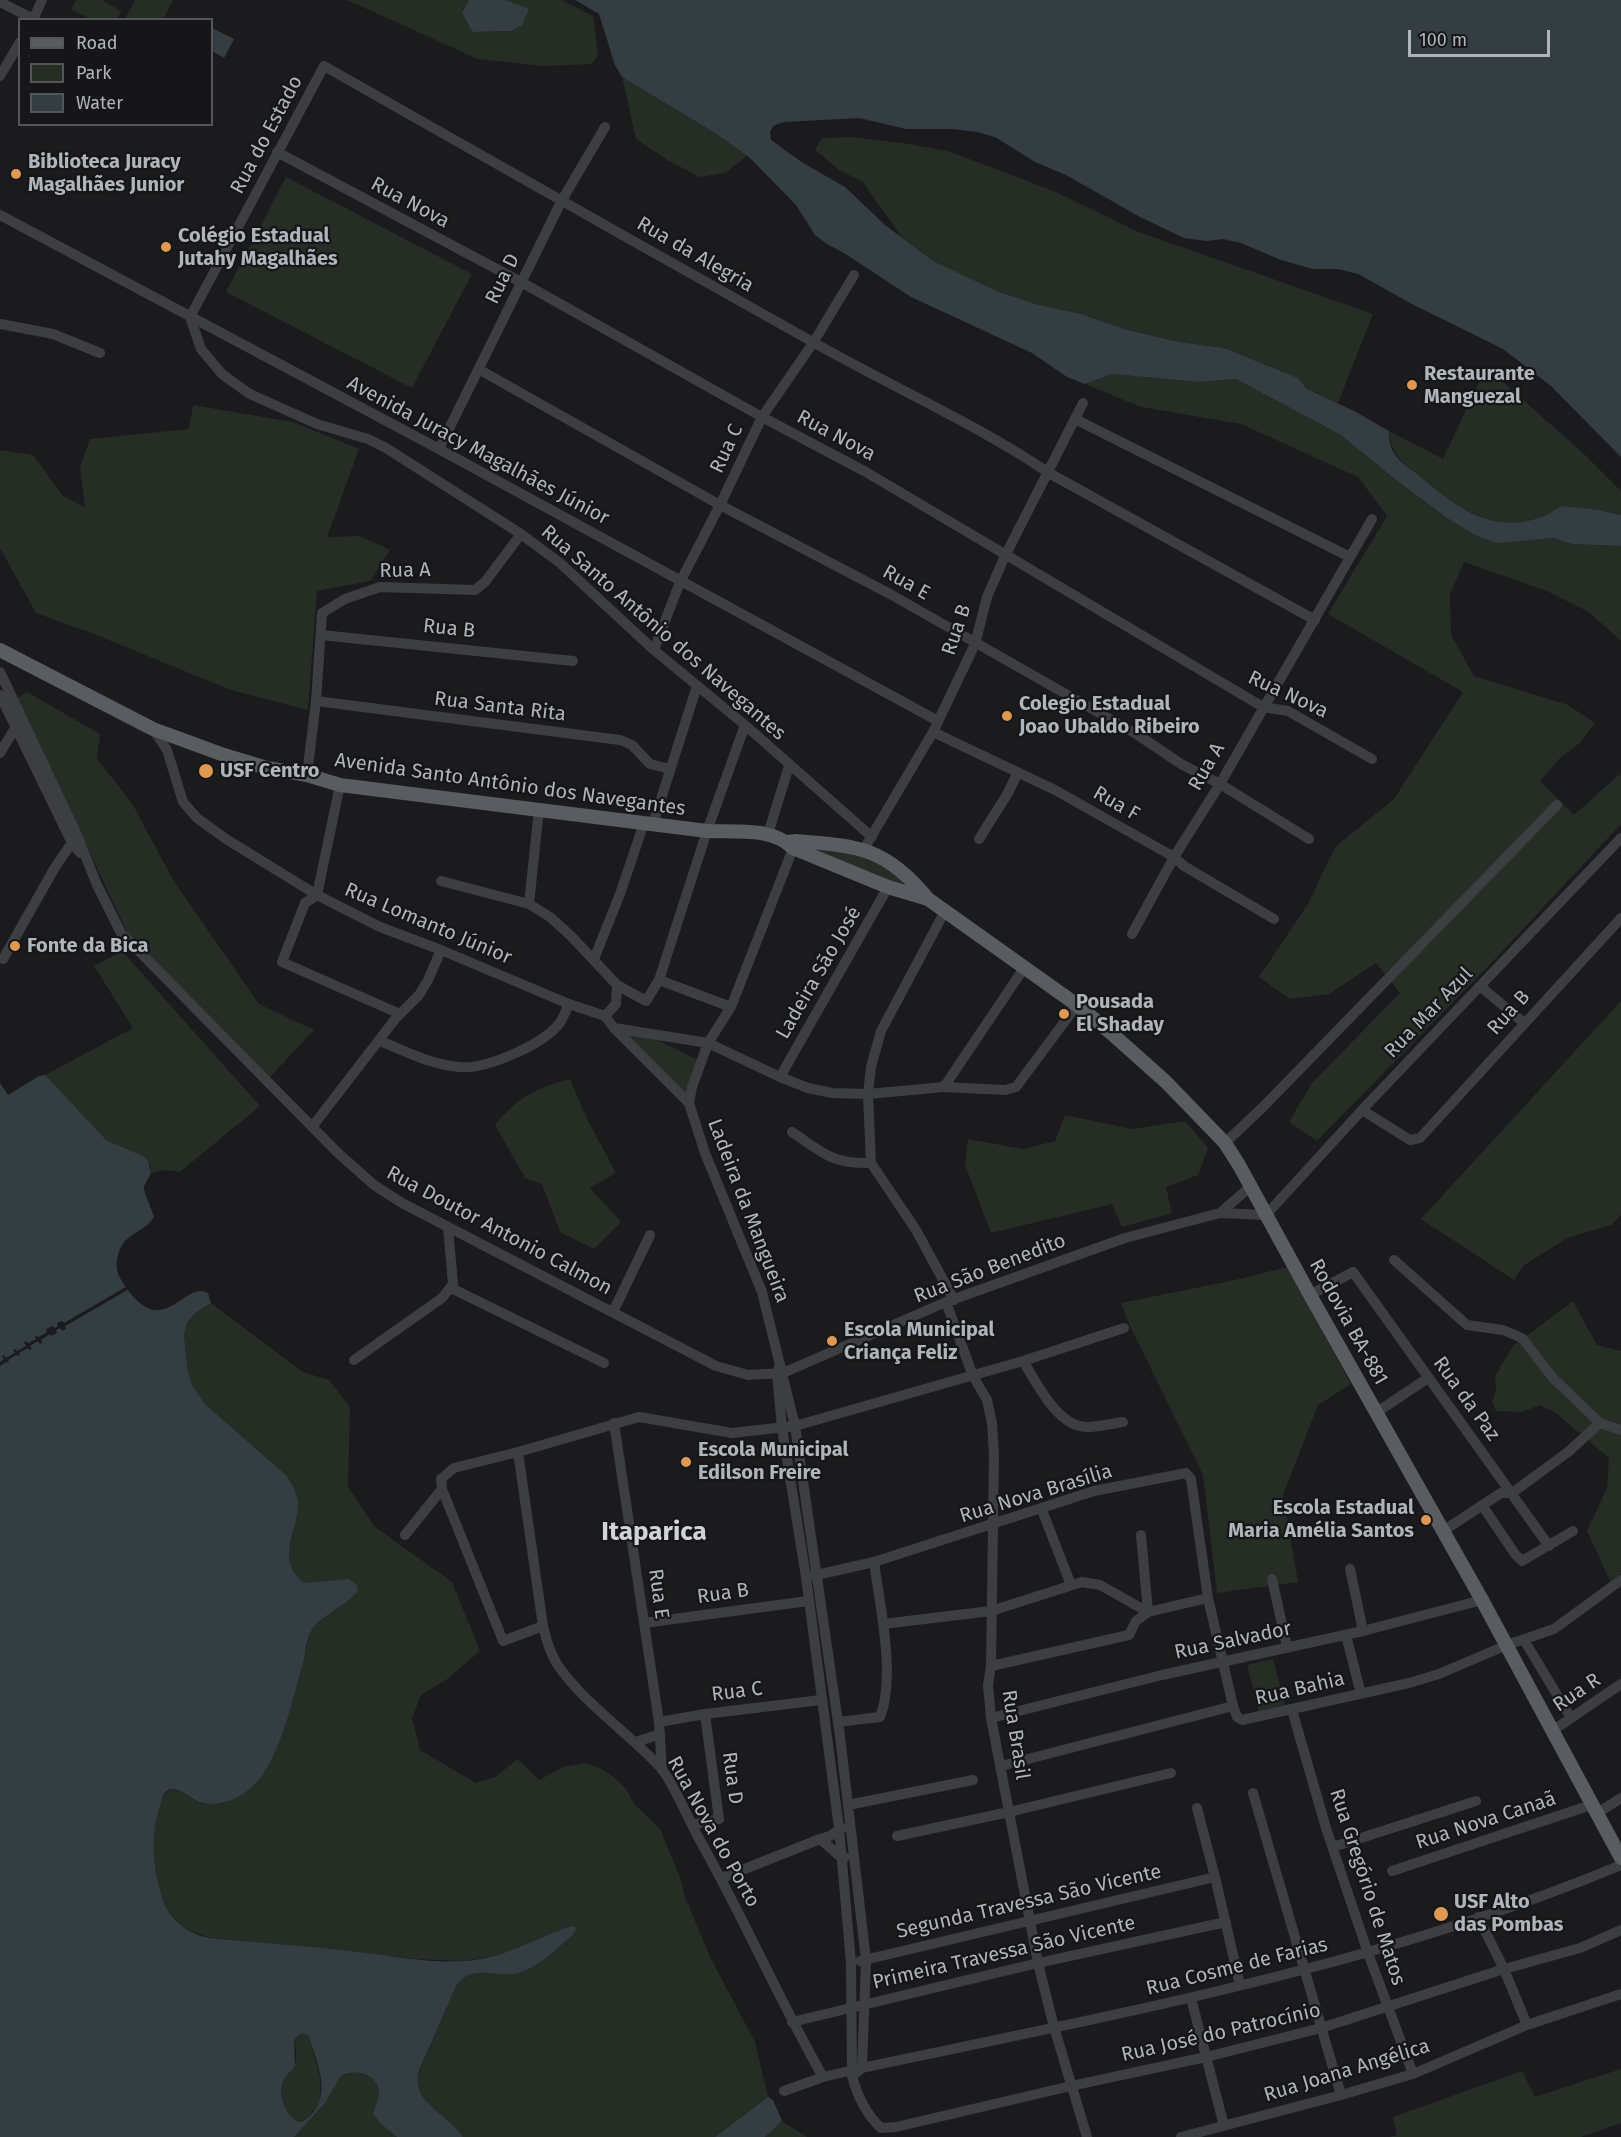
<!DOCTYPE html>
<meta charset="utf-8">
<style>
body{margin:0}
#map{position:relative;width:1621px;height:2137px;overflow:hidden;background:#1b1b1d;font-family:"Fira Sans",sans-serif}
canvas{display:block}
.legend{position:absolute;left:18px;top:18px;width:195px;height:108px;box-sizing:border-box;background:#161618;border:2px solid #535659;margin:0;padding:8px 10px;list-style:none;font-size:18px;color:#afb5bb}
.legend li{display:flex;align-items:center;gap:12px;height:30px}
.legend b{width:30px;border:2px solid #535659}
.scale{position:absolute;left:1408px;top:30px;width:142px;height:27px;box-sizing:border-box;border:3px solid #afb5bb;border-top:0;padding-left:8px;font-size:18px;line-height:21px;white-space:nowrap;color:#afb5bb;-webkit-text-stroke:4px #161618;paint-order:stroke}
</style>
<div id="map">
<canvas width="1621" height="2137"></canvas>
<ul class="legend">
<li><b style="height:8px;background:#595c60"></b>Road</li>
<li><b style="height:16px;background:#252d25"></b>Park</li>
<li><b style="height:16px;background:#343e42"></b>Water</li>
</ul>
<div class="scale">100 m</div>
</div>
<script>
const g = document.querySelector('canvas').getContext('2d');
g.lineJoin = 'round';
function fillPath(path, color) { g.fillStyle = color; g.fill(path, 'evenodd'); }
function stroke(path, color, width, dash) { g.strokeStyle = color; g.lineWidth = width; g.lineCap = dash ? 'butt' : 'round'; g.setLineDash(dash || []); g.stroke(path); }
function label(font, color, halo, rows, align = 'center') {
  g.font = font + ' "Fira Sans",sans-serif'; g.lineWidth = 4.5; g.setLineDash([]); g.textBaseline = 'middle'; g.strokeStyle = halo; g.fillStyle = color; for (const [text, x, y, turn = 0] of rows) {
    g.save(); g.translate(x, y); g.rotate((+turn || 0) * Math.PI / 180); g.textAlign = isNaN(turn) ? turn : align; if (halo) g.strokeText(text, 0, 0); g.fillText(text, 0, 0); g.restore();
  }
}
const green = new Path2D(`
 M76,0h26l19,11 -4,8h-27l-19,-10z
 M135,0h38l-10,19h-38z
 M347,0h122l-7,13 12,19 37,-1 17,-22 -23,-9h56l32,16 5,40 -7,8 -49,2 -64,-7z
 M622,77l93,56 32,23 -22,17 -25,4 -33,-17 -31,-21z
 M850,137l52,6 46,8 108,41 80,39 237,83 -35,89 -31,-14 -9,-11 -74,-30 -45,-6 -55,-13 -44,-15 -41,-9 -40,-13 -66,-31 -31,-23 -39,-56 -24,-12 -24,-20 7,-12z
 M286,177l186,97 -60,114 -186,-96z
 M1486,367l98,87 37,37v24c-17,-6 -51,-7 -68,-3 -7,2 -14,7 -21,9 -42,11 -81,-18 -111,-43 -17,-15 -31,-23 -32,-47l54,28z
 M1112,374l87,8 37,-3 105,56 55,45 51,38 28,17 77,3 21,6 48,2v95l-32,-29 -42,-21 -83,-29 -14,32 1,41 23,41 94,29 27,18 -14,19 -22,17 -19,22 34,34 47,-42v51l-125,134 -179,183 -28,-19 23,-39 88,-90 -24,-30 -47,31 -39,5 -31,-22 49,-73 27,-57 59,-48 69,-107 -135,-78 59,-98 -29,-39 -117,-53 -100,-17 -56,-23z
 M193,405l100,17 66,27 -32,88 33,-1 30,14 -20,31 -53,10 -9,119 -77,-20 -137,-56 -58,-21 -36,-65v-98l33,5 30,41 22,11 -5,-40 10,-28 99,-10z
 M27,692l73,42 -3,25 35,44 41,77 86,124 55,26 -44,47 -142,-143 -111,-236z
 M866,844l57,52 -117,-49z
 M122,951l138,155 -80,66 -15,-2 -14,3v-6l-8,-11 -37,-16 -11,-9 -50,-56 88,-47 -39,-62z
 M1621,1001v214l-10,10 -44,13 -44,28 -9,14 -93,-61z
 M624,1033l27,4 49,24 -14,33z
 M570,1079l17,40 29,54 -26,15 31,34 -27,27 -34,-17 -18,-48 -17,-6 -30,-53c23,-28 40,-37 75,-46z
 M1065,1115l67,14 53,-8 23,27 -10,27 -32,12 6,26 -50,14 -10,-23 -121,29 -26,-68 3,-26 55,10 32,-8z
 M1287,1267l64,117 -33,21 -35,90 15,87 -81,11 -14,-118 -74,-151 -8,-21 114,-23z
 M1573,1301l24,44 24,6v223l-11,7 -23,-50 20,-43 2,-30 -53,-45 -16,-8 -18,7 -26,-1 -4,-9 4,-13 -1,-13 19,-31z
 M211,1303l92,69 26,8 21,27 -2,80 26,39 78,56 28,69 -31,27 -28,17 -9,23 8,32 56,33 19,-6 23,-18 21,21 24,-13 22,-4 15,5 15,10 11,11 8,15 26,25 20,48 5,20 26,62 44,83 13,55 -53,40h-252c-16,-25 -50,-32 -45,-63l39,-90c18,-21 39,-5 62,-11 20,-6 38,-25 53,-38l-82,22 -27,4 -47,-2 -198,-20c-21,-4 -37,-10 -51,-29 -9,-11 -15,-47 -15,-62 0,-11 6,-52 16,-57 10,-7 19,6 28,10 10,4 22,2 32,1l47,-51 19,-55 17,-66 13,-13 -7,-34h-13l-8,-6 -6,-10 -1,-16 5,-24 -8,-52 -80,-70 -13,-18 -5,-15 -4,-37 3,-12 8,-10z
 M1273,1659l12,46 -26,6 -12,-46z
 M302,2033l7,3 11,41 1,24 -14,18 -8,3c-15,-6 -21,-27 -15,-42 2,-6 9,-10 11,-16 3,-6 0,-18 -1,-24z
 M1621,2069v54l-40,14h-192l8,-2 -4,-18 129,-46 13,26z
 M353,2072c13,2 28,7 26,23 -1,7 -5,12 -6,19l8,10 16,13h-103l31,-34 16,-27z
 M782,2121l25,16h-42z`);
const water = new Path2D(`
 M469,0h36l24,9 -7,16 -11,6 -38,1 -11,-19z
 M575,0h1046v457l-70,-71 -48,-37 -91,-45 -54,-30 -20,-5h-25l-32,-9 -40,-17 -18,-4 -16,2 -23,-3 -44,-21 -74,-42 -31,-13 -40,-25 -18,-5 -26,-3h-45l-47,-11 -75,4 -11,4 -3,6 1,8 32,23 42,24 40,38 48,36 66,31 40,13 42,9 43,15 55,13 45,6 74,30 9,11 47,22 35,20c0,10 1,18 8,26 5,7 14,12 21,18 23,19 51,43 82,47 22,3 44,-3 61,-16l38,4 22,5v31l-48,-2 -21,-6 -55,5 -22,-8 -28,-17 -51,-38 -55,-45 -105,-56 -37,3 -87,-8 -27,10 -18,-7 -35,-24 -121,-56 -67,-44 -17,-9 -12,-9 -19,-30 -46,-47 -35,-25 -93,-56 -7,-12 -16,-51z
 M212,28l22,11 -10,19 -12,-7z
 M45,1075l61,65 37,16 5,5 3,12 -7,13v4l10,27c-7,13 -26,16 -33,30 -5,10 -6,22 -1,31 42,70 61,2 88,15l3,10 -16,10 -8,10 -3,12 4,37 5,15 13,18 80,70c6,9 12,19 12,30 -1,29 -23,56 6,78l45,-4 8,6 1,6c-13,15 -33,22 -45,37 -7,9 -7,25 -10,35 -10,35 -20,81 -40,111 -13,20 -42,37 -66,27 -9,-4 -19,-16 -29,-11 -5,3 -6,10 -8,16 -11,32 -7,65 4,97 4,13 20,26 32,31 6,3 15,4 22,5 44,4 88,7 132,12 45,5 96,17 141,6 28,-7 54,-23 81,-31l3,1 1,3 -3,5c-16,13 -34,32 -54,38 -23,6 -44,-10 -62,11l-39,89c-5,32 29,39 45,64h-66l-16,-13 -8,-10c1,-8 7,-15 6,-23 -2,-17 -25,-23 -38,-15l-16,27 -31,34h-294v-1054l8,12 31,-19zM302,2033l7,3c6,22 22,55 5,75 -5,6 -8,10 -15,11 -14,-6 -23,-30 -14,-44 2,-4 7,-8 10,-12l-1,-26z
 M768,2097l5,3 9,21 -17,16h-50z`);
const pier = new Path2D(`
 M129,1285l2,3 -66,38 1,3 -4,2 -2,-3 -4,2 1,3 -6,3 -1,-2 -9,6 1,3 -2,1 -2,-3 -8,5 2,3 -3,1 -1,-2 -9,5 1,3 -4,-1 -8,5 1,3 -3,-1 -6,4v-4l4,-3 -2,-3 2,-1 2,3 9,-5 -2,-3 2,-1 2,2 9,-5 -2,-4 2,-1 2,2 8,-4 -1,-3 4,1 8,-5 -1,-3 7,-3 2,2 3,-2 -1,-3 5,-2 2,2z`);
const minor = new Path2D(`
 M0,2l33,17
 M33,20l9,-20
 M0,76l20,-34
 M277,152l244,130 241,135 104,55 397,235 25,4 84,48
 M0,215l439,234 499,272
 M0,324l53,10 47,19
 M480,370l240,135 170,89 248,141 43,29 39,20 89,55
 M1077,420l273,137
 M439,449l123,-249 43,-73
 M321,635l252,26
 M654,650l26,-68 40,-77 42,-88 51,-74 41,-68
 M0,672l77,163 20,50 24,48 217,220 36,32 28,18 314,163 32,9 35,-2 163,-71 179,-64 95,-25 46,2 96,-105 259,-272
 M0,695l72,148 8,10
 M316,701l304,39 12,5 18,19 20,5
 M153,729l14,21 16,52 14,16 29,21 91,56 63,32 61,23 128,54 36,12 9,12 75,75
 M933,732l122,58 119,67 10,9 90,53
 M0,753l18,-30
 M307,775l9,-74 6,-88 23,-14 35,-12 95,3 10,-8 36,-48
 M340,785l-23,110 -12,8 -23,59 118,52
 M653,824l44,-138
 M768,834l21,-68
 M872,837l-127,-112 -91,-75 -94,-87 -39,-29 -135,-86 -18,-9 -51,-15 -67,-30 -13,-9 -15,-11 -21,-25 -11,-32 134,-251c163,92 324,184 487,275 79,45 162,81 238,132l266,147
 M979,839l29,-46 10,-21
 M796,841l-65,166 -23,36 -16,44 -3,16 16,50 57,139 33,134 45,310 26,224 -4,108 -10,8
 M864,849l69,-117 42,-88 12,-47 18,-41 78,-153
 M441,881l88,23 21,13 21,19 46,49 29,16 13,-21 48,-149 38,-106
 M529,904l10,-95
 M945,911l-64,120 -10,36 -3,27 3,69 45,67 38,70
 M1132,934l42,-77 46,-73 152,-265
 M3,959l51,-90 21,-31
 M594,959l26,-65 24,-71
 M659,980l72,27
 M1480,986l44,37
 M605,1016l11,-12 1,-19
 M614,1028l94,15 72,34 28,11 24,5 36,1 76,-7 61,3 11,-3 61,-82
 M380,1041c25,10 51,24 79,26 26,3 83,-22 100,-43 4,-5 7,-14 10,-20
 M780,1077l108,-190
 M944,1087l80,-119
 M1362,1110l48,30 10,-2 201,-220
 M312,1127l84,-109 23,-23 9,-15 13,-30
 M792,1132c31,21 40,32 79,31
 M1225,1143l38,-36 294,-302
 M1220,1213l30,-26
 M1394,1260l73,65 36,5 19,8 31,40 47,45 21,7
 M451,1288l153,75
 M1310,1295l43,-23 196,274
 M946,1302l27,74 14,24 5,23 2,32 -3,211 -3,19 3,33 47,245 16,64 33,110
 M613,1312l37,-77
 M354,1360l88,-62 11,-14 -5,-56
 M1023,1361c14,22 34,65 63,66 12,0 25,-3 37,-5
 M779,1367l-2,7 5,54 24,149 33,251 12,135 1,113c5,19 15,39 29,52l15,-1 175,-41 135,-29 115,-29 183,-59 76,-21 41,-18
 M1377,1412l51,-34
 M614,1423l45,299 3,48
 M518,1452l25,174c3,14 7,26 14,38 27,40 71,68 103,103 13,15 27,49 37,68 45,79 81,163 126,242
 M442,1489l61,152 40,-15
 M1482,1505l33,49 7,7 51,-30
 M1042,1510l29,75
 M1443,1531l58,-38h11l56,-41 32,-29
 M405,1535l37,-46 -1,-10 13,-11 64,-16 121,-35 93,16 63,-7 228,-65 101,-33
 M1350,1569l13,62
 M812,1576l62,-14 220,-71 92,-18 5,6 17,119 25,108
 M1272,1579l15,68
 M644,1623l164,-22
 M883,1624l108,-13 91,-29 18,3 48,27 60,-14
 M1346,1635l15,59
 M1524,1640l47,78
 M991,1666l138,-31 7,-14 12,-9 -7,-77
 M1292,1710l34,118 42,125 45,121
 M991,1718l171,-43 201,-44 119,-31
 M659,1722l46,-8 116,-14
 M838,1722l42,-5c16,-40 0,-111 -6,-155
 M1552,1731l69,-47
 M636,1742l24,-8
 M1001,1766l232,-60 4,11 5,3 167,-37 30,-9 68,-29 47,-16 67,-49
 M1253,1793l88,302
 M848,1805l125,-25
 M1197,1808l18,69 25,108
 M1596,1814l25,-16
 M692,1825l27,-6 -14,-105
 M897,1836l112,-24 162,-39
 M820,1839l22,19 3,-1
 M1333,1847l143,-46
 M1392,1871l199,-66
 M722,1878l98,-39 10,-3 12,-8
 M1478,1917l26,52 23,56
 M860,1961l355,-84
 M1191,1998l33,128
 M792,2022l246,-59 188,-41
 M784,2091l39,-14 39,-9c256,-54 516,-102 759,-203
 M1181,2137l160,-42 72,-21 114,-49 94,-31`);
const major = new Path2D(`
 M0,650l153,79 71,26 43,13 40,7 33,10 367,46c28,1 65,-4 86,17l95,39 40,12
 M787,842l9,-1c62,5 90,6 132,58l149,106 33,27 56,50 59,61 14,22 71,130 172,305 139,258`);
const markers = [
 [16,174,6,"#df9851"],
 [166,247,6,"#df9851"],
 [1412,385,6,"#df9851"],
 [1007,716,6,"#df9851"],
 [206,771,8,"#df9851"],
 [15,946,6,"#df9851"],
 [1064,1014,6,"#df9851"],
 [832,1341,6,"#df9851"],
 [686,1462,6,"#df9851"],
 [1426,1520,6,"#df9851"],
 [1441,1914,8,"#df9851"]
];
const streetNames = [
 ["Rua do Estado",267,135,-62],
 ["Rua Nova",410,203,28],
 ["Rua da Alegria",695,255,30],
 ["Rua D",503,279,-64],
 ["Rua Nova",836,436,28],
 ["Rua C",727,449,-65],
 ["Avenida Juracy Magalhães Júnior",478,451,28],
 ["Rua A",405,571,-1],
 ["Rua E",906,583,29],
 ["Rua B",449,629,6],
 ["Rua B",957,630,-71],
 ["Rua Santo Antônio dos Navegantes",663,633,41],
 ["Rua Nova",1288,695,25],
 ["Rua Santa Rita",500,707,7],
 ["Rua A",1207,767,-60],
 ["Avenida Santo Antônio dos Navegantes",510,785,8],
 ["Rua F",1116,804,30],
 ["Rua Lomanto Júnior",428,924,23],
 ["Ladeira São José",819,973,-60],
 ["Rua Mar Azul",1429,1013,-46],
 ["Rua B",1509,1013,-48],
 ["Ladeira da Mangueira",748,1211,69],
 ["Rua Doutor Antonio Calmon",499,1231,28],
 ["Rua São Benedito",990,1269,-21],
 ["Rodovia BA-881",1348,1322,61],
 ["Rua da Paz",1466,1399,54],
 ["Rua Nova Brasília",1036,1494,-17],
 ["Rua E",658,1594,82],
 ["Rua B",723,1594,-8],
 ["Rua Salvador",1233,1641,-12],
 ["Rua Bahia",1300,1689,-13],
 ["Rua C",737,1692,-7],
 ["Rua R",1577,1693,-34],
 ["Rua Brasil",1015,1735,81],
 ["Rua D",732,1778,82],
 ["Rua Nova Canaã",1486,1821,-18],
 ["Rua Nova do Porto",713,1832,61],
 ["Rua Gregório de Matos",1367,1887,72],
 ["Segunda Travessa São Vicente",1029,1902,-13],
 ["Primeira Travessa São Vicente",1004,1953,-13],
 ["Rua Cosme de Farias",1237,1967,-14],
 ["Rua José do Patrocínio",1221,2033,-13],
 ["Rua Joana Angélica",1347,2071,-17]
];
const poiNames = [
 ["Biblioteca Juracy",28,162],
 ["Magalhães Junior",28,185],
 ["Colégio Estadual",178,236],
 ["Jutahy Magalhães",178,259],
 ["Restaurante",1424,374],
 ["Manguezal",1424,397],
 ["Colegio Estadual",1019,704],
 ["Joao Ubaldo Ribeiro",1019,727],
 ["USF Centro",220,771],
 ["Fonte da Bica",27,946],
 ["Pousada",1076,1002],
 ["El Shaday",1076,1025],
 ["Escola Municipal",844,1330],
 ["Criança Feliz",844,1353],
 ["Escola Municipal",698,1450],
 ["Edilson Freire",698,1473],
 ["Escola Estadual",1414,1508,"right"],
 ["Maria Amélia Santos",1414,1531,"right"],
 ["USF Alto",1454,1902],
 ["das Pombas",1454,1925]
];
const districtNames = [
 ["Itaparica",654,1533]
];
fillPath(green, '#252d25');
fillPath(water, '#343e42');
fillPath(pier, '#1b1b1d');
stroke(minor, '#3c3e42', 10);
stroke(major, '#595c60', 14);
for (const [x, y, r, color] of markers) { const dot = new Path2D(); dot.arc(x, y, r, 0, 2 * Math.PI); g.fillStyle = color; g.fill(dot); stroke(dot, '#161618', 2); }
label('20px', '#afb5bb', '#161618', streetNames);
label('bold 20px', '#afb5bb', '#161618', poiNames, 'left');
label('bold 26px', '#d0d3d7', '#161618', districtNames);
</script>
